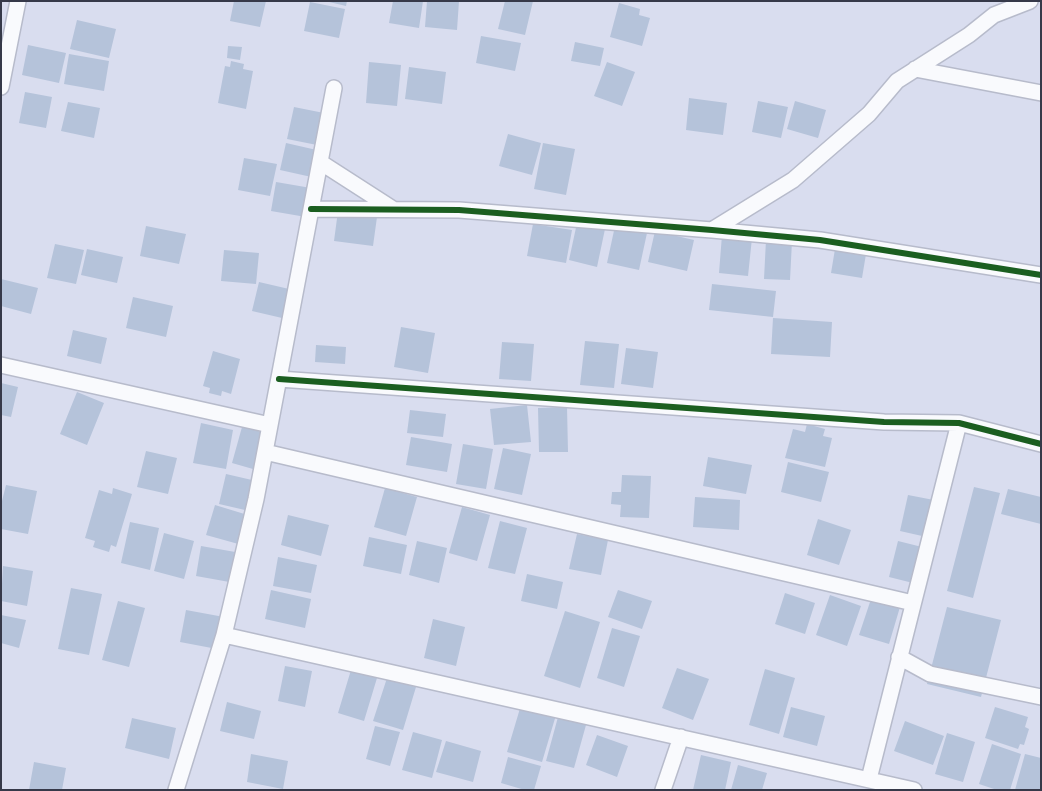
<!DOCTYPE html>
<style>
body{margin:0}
#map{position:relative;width:1042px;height:791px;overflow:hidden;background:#d9ddef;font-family:Literata,serif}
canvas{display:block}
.frame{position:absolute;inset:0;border:2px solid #363949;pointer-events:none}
</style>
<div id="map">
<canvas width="1042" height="791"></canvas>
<div class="frame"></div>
</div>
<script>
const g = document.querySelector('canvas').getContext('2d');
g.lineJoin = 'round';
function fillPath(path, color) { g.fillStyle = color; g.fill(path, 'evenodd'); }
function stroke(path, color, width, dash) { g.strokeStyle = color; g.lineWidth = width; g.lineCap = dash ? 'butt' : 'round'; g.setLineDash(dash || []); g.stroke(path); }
const building = new Path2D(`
 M234,1h32l-6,26 -30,-6z
 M325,1h22l-1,5z
 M393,1h30l-4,27 -30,-5z
 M427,1h32l-2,29 -32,-3z
 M505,1h28l-8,34 -27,-6z
 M310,2l35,7 -6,29 -35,-7z
 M619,3l21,6 -1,6 11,3 -8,28 -32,-9z
 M77,20l39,9 -7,29 -39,-9z
 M481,36l40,7 -6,28 -39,-8z
 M575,42l29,6 -4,18 -29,-5z
 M28,45l38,8 -7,30 -37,-8z
 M228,46l14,1 -2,13 -13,-2z
 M69,54l40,7 -5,30 -40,-7z
 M231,61l13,3 -1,5 10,2 -7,38 -28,-6 7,-37 5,1z
 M369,62l32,3 -4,41 -31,-3z
 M607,62l28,10 -13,34 -28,-10z
 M409,67l37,5 -4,32 -37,-5z
 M25,92l27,5 -6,31 -27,-5z
 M689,98l38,5 -4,32 -37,-5z
 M758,101l30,6 -7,31 -29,-6z
 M795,101l31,9 -8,28 -31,-9z
 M68,102l32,6 -6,30 -33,-7z
 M294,107l35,7 -7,32 -35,-7z
 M508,134l33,9 -9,32 -33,-9z
 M286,143l35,8 -5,27 -36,-8z
 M543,143l32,6 -9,46 -32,-6z
 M244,158l33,6 -7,32 -32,-6z
 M276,182l35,6 -5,29 -35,-6z
 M338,211l39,6 -4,29 -39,-5z
 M577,223l28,6 -8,38 -28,-7z
 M533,224l39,6 -6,33 -39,-7z
 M146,226l40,8 -7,30 -39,-8z
 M615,226l32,7 -8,37 -32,-7z
 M655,231l39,9 -7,31 -39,-9z
 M722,235l30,3 -4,38 -29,-3z
 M766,240l26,1 -2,39 -26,-1z
 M836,243l31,5 -5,30 -31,-5z
 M55,244l29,6 -8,34 -29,-6z
 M87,249l36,8 -6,26 -36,-8z
 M224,250l35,3 -3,31 -35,-3z
 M1,279l37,9 -7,26 -30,-8z
 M259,282l43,10 -7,29 -43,-10z
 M712,284l64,7 -3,26 -64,-7z
 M133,297l40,9 -7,31 -40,-9z
 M773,318l59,4 -2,35 -59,-3z
 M401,327l34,6 -7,40 -34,-6z
 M73,330l34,8 -6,26 -34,-8z
 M585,341l34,3 -5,44 -34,-3z
 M502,342l32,2 -3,37 -32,-2z
 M316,345l30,2 -1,17 -30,-2z
 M626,348l32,4 -5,36 -32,-4z
 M213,351l27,8 -9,35 -9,-3 -1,5 -12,-3 1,-5 -7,-2z
 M1,383l17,4 -7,30 -10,-2z
 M77,392l27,11 -17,42 -27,-11z
 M527,405l4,37 -37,3 -4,-36z
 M567,407l1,45h-29l-1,-44z
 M410,410l36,4 -3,23 -36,-4z
 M201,423l32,7 -7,39 -33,-6z
 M807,424l18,5 -2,7 9,2 -7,29 -40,-9 8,-29 12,3z
 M242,427l28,7 -10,37 -28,-8z
 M411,437l41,7 -5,28 -41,-7z
 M463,444l30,5 -7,40 -30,-5z
 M503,448l28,6 -9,41 -28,-6z
 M146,451l31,7 -9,36 -31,-7z
 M708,457l44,8 -6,29 -43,-8z
 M788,462l41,10 -8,30 -40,-10z
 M226,474l39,9 -7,30 -39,-9z
 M622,475l29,1 -2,42 -29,-1 1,-12 -10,-1 1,-12h9z
 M6,485l31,6 -9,43 -27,-5v-24z
 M974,487l26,6 -27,105 -26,-7z
 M113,488l19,6 -16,53 -5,-2 -2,7 -16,-5 2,-6 -10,-3 14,-48 13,4z
 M385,488l32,9 -11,39 -32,-9z
 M1008,489l33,8v27l-40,-10z
 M908,495l31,6 -8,37 -31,-7z
 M695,497l45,3 -1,30 -46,-3z
 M215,505l36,11 -9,29 -36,-10z
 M462,507l28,8 -13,46 -28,-8z
 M288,515l41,10 -8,31 -40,-11z
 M818,519l33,11 -12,35 -32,-10z
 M500,521l27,7 -12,46 -27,-6z
 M130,522l29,6 -9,42 -29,-7z
 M164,533l30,8 -10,38 -30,-8z
 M577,534l31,6 -7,35 -32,-6z
 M369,537l38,8 -6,29 -38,-8z
 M417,541l30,7 -8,35 -30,-8z
 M898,541l28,7 -9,36 -28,-7z
 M201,546l40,7 -6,30 -39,-7z
 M278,557l39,8 -6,28 -38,-7z
 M3,566l30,5 -6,35 -26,-5z
 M527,574l36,8 -6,27 -36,-8z
 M71,588l31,6 -13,61 -31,-6z
 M271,590l40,9 -6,29 -40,-9z
 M618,590l34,11 -10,28 -34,-12z
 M785,593l30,10 -10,31 -30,-10z
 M830,595l31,11 -14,40 -31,-11z
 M871,599l29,8 -11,37 -30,-9z
 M118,601l27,7 -16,59 -27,-7z
 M947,607l54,13 -20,77 -54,-13z
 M186,610l38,7 -7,32 -37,-7z
 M565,611l35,11 -20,66 -36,-12z
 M1,615l25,5 -7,28 -18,-5z
 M433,619l32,8 -9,39 -32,-8z
 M612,628l28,8 -16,51 -27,-9z
 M285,666l27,5 -7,36 -27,-6z
 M677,668l32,11 -16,41 -31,-12z
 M765,669l30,9 -16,56 -30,-9z
 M351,670l26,8 -13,43 -26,-8z
 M387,678l29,9 -13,43 -30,-9z
 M227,702l34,9 -7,28 -34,-8z
 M521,705l35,10 -14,47 -35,-10z
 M791,707l34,9 -8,30 -34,-9z
 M995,707l33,10 -3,10 4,2 -5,16 -4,-1 -2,5 -33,-11z
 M558,717l28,8 -12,43 -28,-7z
 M132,718l44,10 -7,31 -44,-11z
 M905,721l39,15 -11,29 -39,-14z
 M375,726l25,6 -10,34 -24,-7z
 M413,732l29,8 -10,38 -30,-8z
 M947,733l28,9 -12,40 -28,-8z
 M597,735l31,11 -11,31 -31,-12z
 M446,741l35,10 -8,31 -37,-10z
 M992,744l29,10 -11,36h-13l-18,-6z
 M251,754l37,7 -5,28 -36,-7z
 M1025,754l16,4v32h-26z
 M701,755l30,7 -6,28h-32z
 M508,757l33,9 -7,24h-9l-24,-7z
 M34,762l32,6 -4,22h-33z
 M738,765l29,8 -5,17h-31z`);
const minor = new Path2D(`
 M915,69l126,24
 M1,87l17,-86
 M320,162l73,47
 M311,209l148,1 253,20 108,10 221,35
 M712,230l81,-50 76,-66 28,-33 72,-46 25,-20 36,-14
 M1,365l269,60
 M279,379l605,43 75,1 82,21
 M265,452l648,151
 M224,635l690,155
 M899,657l31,17 111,23
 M869,779l90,-356
 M176,790l48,-155 32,-136 78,-411
 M663,790l18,-53`);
const cycleway = new Path2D(`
 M311,209l148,1 253,20 108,10 221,35
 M279,379l605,43 75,1 82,21`);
fillPath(building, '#b5c3da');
stroke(minor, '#b7bbcb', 18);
stroke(minor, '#f9fafd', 15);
stroke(cycleway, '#1b5e20', 6);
</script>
